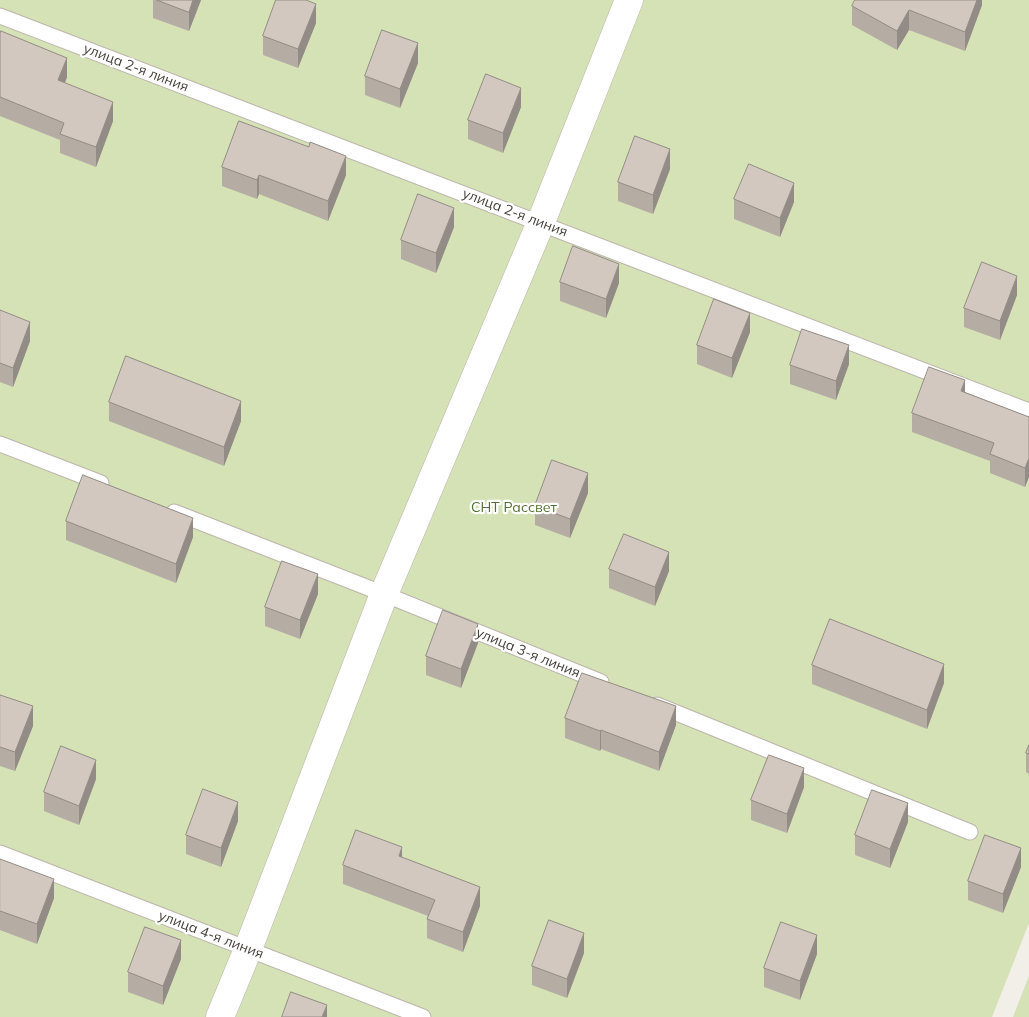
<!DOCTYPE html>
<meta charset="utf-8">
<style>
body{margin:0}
canvas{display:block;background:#f2eee8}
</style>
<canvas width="1029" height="1017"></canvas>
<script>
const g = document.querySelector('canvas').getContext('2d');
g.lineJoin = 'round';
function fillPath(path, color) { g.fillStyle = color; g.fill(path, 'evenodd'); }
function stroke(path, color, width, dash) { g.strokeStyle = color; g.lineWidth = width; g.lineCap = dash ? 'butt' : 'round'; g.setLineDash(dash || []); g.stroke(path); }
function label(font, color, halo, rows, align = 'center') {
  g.font = font + ' Mulish,sans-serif'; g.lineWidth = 4.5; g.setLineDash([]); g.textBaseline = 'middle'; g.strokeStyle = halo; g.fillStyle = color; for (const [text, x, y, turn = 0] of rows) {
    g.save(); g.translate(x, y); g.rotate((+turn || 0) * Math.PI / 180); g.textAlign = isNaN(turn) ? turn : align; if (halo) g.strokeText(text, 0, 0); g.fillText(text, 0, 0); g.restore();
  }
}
const green = new Path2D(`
 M0,0h1029v923l-37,94h-992z
 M1029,976v41h-16z`);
const service = new Path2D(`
 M0,16l1029,395
 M0,444l101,39
 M174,512l210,82 217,88
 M657,705l313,127
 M0,853l423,164`);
const minor = new Path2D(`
 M220,1017l28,-68 136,-355 157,-372 88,-222`);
const wall = new Path2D(`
 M153,0h48l-12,31 -36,-13z
 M982,0v5l-17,46 -56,-21 -12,20 -45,-25v-19z
 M316,23l-18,45 -35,-13v-19z
 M0,34l67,43 -2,6 48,38 -17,46 -36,-14v-13l-60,-24z
 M418,63l-18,45 -35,-13v-19z
 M521,107l-18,46 -35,-14v-19z
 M222,167l124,8 -18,46 -69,-27 -2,5 -35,-13z
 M670,169l-17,45 -35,-13v-19z
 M734,199l60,3 -14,35 -46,-18z
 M454,227l-18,46 -35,-14v-19z
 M560,282l59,1 -13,35 -46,-17z
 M1017,295l-17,45 -36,-13v-19z
 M0,310l30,31 -17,46 -13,-5z
 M750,332l-18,46 -35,-14v-19z
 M849,364l-13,36 -46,-16v-19z
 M965,392l64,25v60l-4,10 -35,-14v-12l-78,-29v-19z
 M109,402l132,19 -17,45 -115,-45z
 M588,493l-18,45 -35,-13v-19z
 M66,521l127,16 -17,46 -110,-43z
 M609,569l60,2 -14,35 -46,-18z
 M318,594l-18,45 -35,-13v-19z
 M478,643l-17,45 -35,-13v-19z
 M812,665l132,18 -17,46 -115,-45z
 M0,695l33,31 -18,45 -15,-5z
 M565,718l111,7 -17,46 -58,-22 -1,2 -35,-13z
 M1029,745v29l-3,-2v-19z
 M96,779l-17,46 -35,-14v-19z
 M804,787l-17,46 -36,-13v-20z
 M238,821l-17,46 -35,-13v-19z
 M908,822l-18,46 -35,-13v-20z
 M402,857l78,49 -17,46 -36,-14v-19l1,-3 -85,-32v-19z
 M0,859l54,39 -17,46 -37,-14z
 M1021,867l-18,46 -35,-13v-19z
 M584,953l-17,45 -35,-13v-19z
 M817,954l-17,46 -36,-13v-19z
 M181,959l-18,46 -35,-13v-20z`);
const shadedWall = new Path2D(`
 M193,0h8l-12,31v-19z
 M977,0h5v5l-17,46v-19z
 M316,4v19l-18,45v-19z
 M909,10v20l-12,20v-19z
 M418,43v20l-18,45v-19z
 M67,58v19l-9,23v-20z
 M521,88v19l-18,46v-20z
 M113,102v19l-17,46v-20z
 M670,149v20l-17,45v-19z
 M346,156v19l-18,46v-20z
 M259,175v19l-2,5v-19z
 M794,183v19l-14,35v-19z
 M454,208v19l-18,46v-20z
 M619,264v19l-13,35v-19z
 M1017,276v19l-17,45v-19z
 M750,313v19l-18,46v-20z
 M30,322v19l-17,46v-19z
 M849,345v19l-13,36v-19z
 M965,380v19l-4,-8z
 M241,401v20l-17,45v-19z
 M1029,458v19l-4,10v-19z
 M588,473v20l-18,45v-19z
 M193,518v19l-17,46v-19z
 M669,552v19l-14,35v-19z
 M318,574v20l-18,45v-19z
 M478,624v19l-17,45v-19z
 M944,664v19l-17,46v-19z
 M33,706v20l-18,45v-19z
 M676,706v19l-17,46v-19z
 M601,730v19l-1,2v-20z
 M96,760v19l-17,46v-19z
 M804,768v19l-17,46v-19z
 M238,802v19l-17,46v-19z
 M908,803v19l-18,46v-19z
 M402,847v19l-3,-10z
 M1021,848v19l-18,46v-19z
 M54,879v19l-17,46v-20z
 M480,887v19l-17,46v-20z
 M584,933v20l-17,45v-19z
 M817,935v19l-17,46v-19z
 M181,940v19l-18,46v-19z
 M327,1005v12h-5z`);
const building = new Path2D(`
 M157,0h36l-4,12z
 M276,0h30l10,4 -18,45 -35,-13z
 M855,0h122l-12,32 -56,-22 -12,21 -45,-25z
 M382,30l36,13 -18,46 -35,-13z
 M1,31l66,27 -9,22 55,22 -17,45 -36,-13 4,-11 -64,-26v-63z
 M486,74l35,14 -18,45 -35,-13z
 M239,121l70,26 1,-5 36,14 -18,45 -69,-26 -2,5 -35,-13z
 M635,136l35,13 -17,46 -35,-13z
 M749,164l45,19 -14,35 -46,-19z
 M418,194l36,14 -18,45 -35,-13z
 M573,246l46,18 -13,35 -46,-17z
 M982,262l35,14 -17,45 -36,-13z
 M714,299l36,14 -18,45 -35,-13z
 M0,310l30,12 -17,46 -13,-5z
 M802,329l47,16 -13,36 -46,-16z
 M126,356l115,45 -17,46 -115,-45z
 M929,367l36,13 -4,11 68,26v41l-4,10 -35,-14 4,-11 -82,-30z
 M552,460l36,13 -18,46 -35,-13z
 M83,475l110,43 -17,46 -110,-43z
 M624,534l45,18 -14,35 -46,-18z
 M282,561l36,13 -18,46 -35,-13z
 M443,610l35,14 -17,45 -35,-13z
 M830,619l114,45 -17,46 -115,-45z
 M582,673l94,33 -17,46 -58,-22 -1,1 -35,-13z
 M0,695l33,11 -18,46 -15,-5z
 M1029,745v9l-3,-1z
 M61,746l35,14 -17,46 -35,-14z
 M769,755l35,13 -17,46 -36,-14z
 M203,789l35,13 -17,46 -35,-13z
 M872,790l36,13 -18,46 -35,-14z
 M356,830l46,17 -3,9 81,31 -17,45 -36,-13 8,-19 -92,-35z
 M985,835l36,13 -18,46 -35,-13z
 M0,859l54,20 -17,45 -37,-13z
 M549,920l35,13 -17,46 -35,-13z
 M781,922l36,13 -17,46 -36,-13z
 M145,927l36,13 -18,46 -35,-14z
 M291,992l36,13 -5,12h-40z`);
const streetNames = [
 ["улица 2-я линия",136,68,21],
 ["улица 2-я линия",515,213,21],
 ["улица 3-я линия",528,653,22],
 ["улица 4-я линия",211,935,21]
];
const parkNames = [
 ["СНТ Рассвет",514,508]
];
fillPath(green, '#d4e2b5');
stroke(service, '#bdb4ab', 17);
stroke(minor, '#bdb4ab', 29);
stroke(service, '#fff', 15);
stroke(minor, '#fff', 28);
fillPath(wall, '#b5aca4');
fillPath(shadedWall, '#938c86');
fillPath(building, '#d2c8bf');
stroke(building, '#938c86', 1);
label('14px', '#453e37', '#fff', streetNames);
label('14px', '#527031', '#fff', parkNames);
</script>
